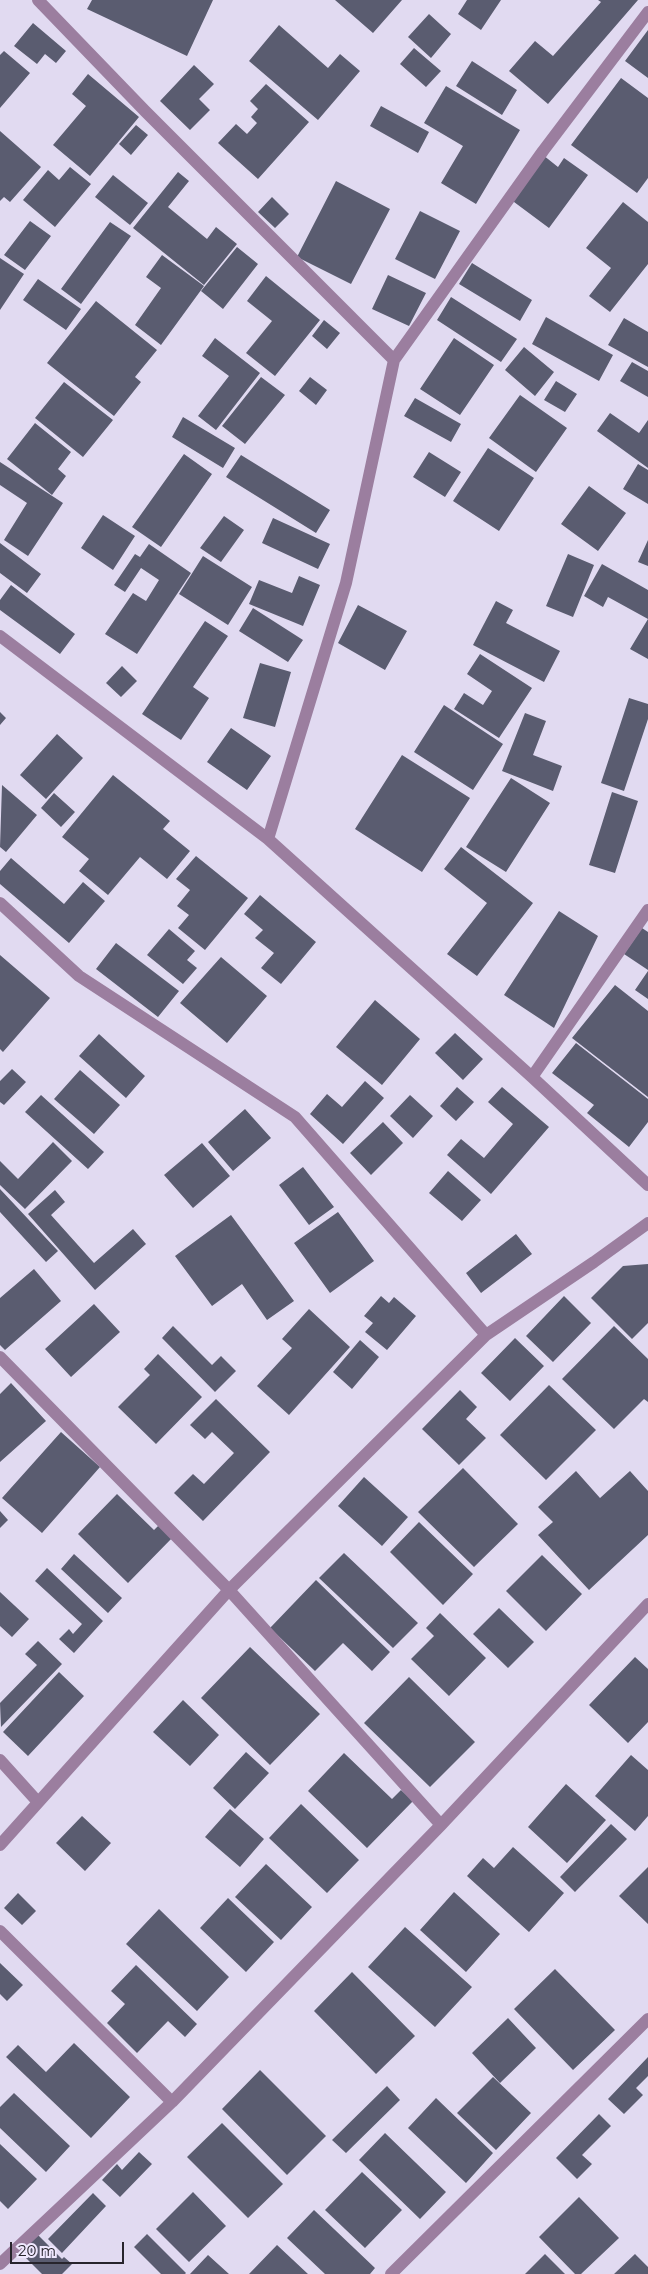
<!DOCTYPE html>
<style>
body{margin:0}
#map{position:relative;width:648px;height:2274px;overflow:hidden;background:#e1daf1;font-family:Montserrat,sans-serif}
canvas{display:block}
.scale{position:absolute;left:10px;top:2242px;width:114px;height:22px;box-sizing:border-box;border:2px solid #27242c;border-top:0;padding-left:6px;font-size:15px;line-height:18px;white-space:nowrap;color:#27242c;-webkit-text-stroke:4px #efe8fe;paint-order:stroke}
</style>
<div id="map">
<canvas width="648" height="2274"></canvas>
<div class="scale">20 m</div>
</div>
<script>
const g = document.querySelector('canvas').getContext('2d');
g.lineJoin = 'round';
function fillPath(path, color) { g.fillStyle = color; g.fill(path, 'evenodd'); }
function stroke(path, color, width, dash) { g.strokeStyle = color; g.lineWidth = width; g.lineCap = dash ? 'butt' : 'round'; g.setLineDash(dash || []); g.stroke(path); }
const building = new Path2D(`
 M92,0h121l-26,56 -100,-47z
 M335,0h67l-29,33z
 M467,0h34l-20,30 -23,-16z
 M598,0h40l-90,104 -39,-33 26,-30 18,15 48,-54z
 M429,14l22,20 -20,24 -23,-21z
 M33,23l33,28 -10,12 -11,-9 -8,10 -23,-18z
 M279,25l49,43 12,-14 20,17 -42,49 -69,-59z
 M648,30v48l-23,-17z
 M414,48l27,23 -15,16 -26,-23z
 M4,51l26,22 -30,35v-53z
 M472,61l45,29 -15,25 -46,-29z
 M194,65l20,19 -15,15 11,11 -20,20 -30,-29z
 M88,74l51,43 -49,59 -37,-31 33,-39 -14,-12z
 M621,78l27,20v80l-11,15 -66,-48z
 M266,84l43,38 -51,57 -40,-36 18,-19 11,10 10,-11 -6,-6 7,-8 -8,-8z
 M446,86l74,44 -44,74 -35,-21 22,-37 -39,-23z
 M381,106l48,26 -11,21 -48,-27z
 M136,125l12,10 -17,20 -12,-11z
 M0,131l41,36 -31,35 -6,-5 -4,4z
 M543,155l15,12 6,-9 24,17 -39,53 -39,-29z
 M70,167l21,17 -36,43 -32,-27 25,-30 11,10z
 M178,172l11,9 -21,26 39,32 9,-12 21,17 -33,41 -71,-57z
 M113,175l35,28 -18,22 -35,-28z
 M336,181l54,28 -39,75 -54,-27z
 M272,197l17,17 -14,14 -17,-16z
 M623,202l25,20v42l-38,48 -21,-16 22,-28 -25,-20z
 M420,211l40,20 -25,48 -40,-20z
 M30,221l21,15 -26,34 -21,-15z
 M110,222l21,14 -50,68 -20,-15z
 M237,247l21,17 -35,45 -22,-18z
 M162,255l42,31 -43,59 -26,-20 26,-37 -15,-11z
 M0,258l24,16 -24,36z
 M472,263l60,37 -12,21 -61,-37z
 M388,275l38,18 -17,33 -37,-17z
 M266,276l54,44 -45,56 -29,-23 26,-32 -25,-20z
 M38,279l43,30 -15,21 -43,-30z
 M451,297l66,42 -16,23 -64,-42z
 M96,301l61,49 -22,27 6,5 -27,34 -67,-53z
 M546,317l67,38 -14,26 -67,-37z
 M624,318l24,14v35l-40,-22z
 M324,320l16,13 -13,16 -15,-13z
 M215,338l45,35 -44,57 -18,-14 31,-40 -27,-20z
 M454,338l40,27 -34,50 -40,-26z
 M524,347l30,25 -19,24 -30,-26z
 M632,362l16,9v26l-28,-16z
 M261,377l24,18 -40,49 -23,-18z
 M310,377l17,13 -11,15 -17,-14z
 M556,381l21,13 -12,18 -21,-12z
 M64,382l49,38 -30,37 -48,-39z
 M520,395l47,33 -31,44 -47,-34z
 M415,398l46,26 -10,18 -47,-26z
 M610,413l29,20 9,-13v48l-51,-37z
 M183,417l52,31 -12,20 -51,-31z
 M35,423l36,29 -13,17 8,7 -14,19 -45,-36z
 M488,448l46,30 -35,53 -46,-30z
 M429,452l32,20 -16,25 -32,-20z
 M184,454l28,20 -51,73 -29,-20z
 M241,455l89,55 -14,23 -90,-56z
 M0,462l63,41 -35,53 -24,-16 23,-37 -27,-18z
 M638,464l10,6v34l-25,-15z
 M589,486l37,27 -28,38 -37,-27z
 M103,515l32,21 -22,34 -32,-22z
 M224,516l20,14 -23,32 -21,-14z
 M273,518l57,26 -12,25 -56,-26z
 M648,540v26l-10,-4z
 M0,543l41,31 -14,19 -27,-20z
 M149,544l42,29 -54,81 -32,-20 28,-41 13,8 13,-21 -18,-12 -16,24 -11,-7 21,-31 5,3z
 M568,554l26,11 -21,52 -27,-11z
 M203,556l49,31 -24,38 -49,-31z
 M602,564l46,26v69l-18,-10 18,-30 -40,-22 -5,10 -19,-11z
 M299,576l21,9 -17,41 -54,-22 10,-24 33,13z
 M11,585l64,49 -15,20 -60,-44v-10z
 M496,601l17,9 -7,13 54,28 -16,31 -71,-37z
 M358,605l49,26 -22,39 -47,-27z
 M253,608l50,32 -15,22 -49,-31z
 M205,621l23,15 -35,51 16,11 -28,42 -39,-26z
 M480,654l52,34 -33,50 -45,-29 10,-16 19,12 9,-14 -25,-17z
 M260,663l31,9 -16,55 -32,-9z
 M122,666l15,15 -16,16 -15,-14z
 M629,698l19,6v15l-24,72 -23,-8z
 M444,705l59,39 -30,46 -59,-38z
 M0,712l6,6 -6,7z
 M525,713l21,8 -13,34 29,11 -9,25 -51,-20z
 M231,728l40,28 -24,34 -40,-28z
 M57,734l26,24 -37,41 -26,-24z
 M402,755l68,43 -48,74 -67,-43z
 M113,775l57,46 -7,8 27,22 -23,28 -27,-22 -32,38 -29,-24 10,-12 -27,-22z
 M511,778l39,25 -44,69 -40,-25z
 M2,785l35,30 -31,37 -6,-5z
 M612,792l26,9 -23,72 -26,-8z
 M54,793l21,19 -14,15 -20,-19z
 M461,847l72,56 -56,73 -30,-22 40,-51 -43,-34z
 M196,856l52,42 -43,52 -27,-22 11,-13 -12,-9 13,-16 -14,-11z
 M11,858l53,46 19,-22 22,19 -36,42 -69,-59v-13z
 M260,895l56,47 -35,42 -20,-16 13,-15 -19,-15 8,-8 -19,-16z
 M559,911l39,25 -44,92 -50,-33z
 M642,928l6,4v38l-24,-16z
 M169,929l26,22 -8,9 10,8 -14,16 -36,-29z
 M116,943l63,48 -21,26 -62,-48z
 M0,955l50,43 -47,54 -3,-3z
 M221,957l46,39 -40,47 -47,-40z
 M648,971v28l-13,-9z
 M615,985l33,26v86l-76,-59z
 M375,1000l45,39 -38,46 -46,-38z
 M455,1033l28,26 -20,21 -28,-27z
 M99,1034l46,42 -19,22 -47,-42z
 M576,1043l72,56v23l-19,25 -42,-34 7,-8 -42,-32z
 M12,1069l14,13 -22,23 -4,-3v-21z
 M80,1070l40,35 -26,29 -40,-35z
 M365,1081l19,17 -41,46 -33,-30 17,-20 15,13z
 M457,1087l17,15 -18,19 -16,-15z
 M502,1087l47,40 -58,67 -44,-39 14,-16 23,19 29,-34 -25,-22z
 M41,1095l63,57 -16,17 -63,-57z
 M410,1095l23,21 -20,22 -23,-22z
 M245,1109l26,29 -38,33 -25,-29z
 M383,1122l20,21 -32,32 -21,-22z
 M53,1142l19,19 -47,48 -25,-24v-24l18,18z
 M202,1143l28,33 -37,32 -29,-33z
 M303,1167l31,40 -25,18 -30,-40z
 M448,1171l33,29 -19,21 -33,-28z
 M0,1189l58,62 -12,11 -46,-50z
 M55,1190l10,12 -14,13 43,48 39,-34 13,15 -51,46 -67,-76z
 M338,1212l36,49 -44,32 -36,-50z
 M231,1215l63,86 -27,19 -25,-36 -30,22 -37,-50z
 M516,1234l16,20 -51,39 -15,-20z
 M648,1264v59l-16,16 -41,-41 32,-32z
 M34,1269l27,32 -56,49 -5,-5v-47z
 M381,1296l8,7 5,-6 22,19 -29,34 -22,-18 8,-9 -9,-7z
 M564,1296l27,27 -38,39 -27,-26z
 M94,1304l26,28 -49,45 -26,-28z
 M309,1309l41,38 -61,68 -32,-29 35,-38 -10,-9z
 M173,1326l39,39 9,-9 15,15 -21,21 -53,-54z
 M614,1326l34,33v43l-4,-3 -30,30 -52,-50z
 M515,1338l29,28 -34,35 -29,-28z
 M360,1340l19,17 -27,32 -19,-17z
 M158,1354l44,43 -46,47 -38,-37 32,-32 -6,-6z
 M11,1383l35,38 -46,41v-68z
 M549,1385l47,45 -50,50 -46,-45z
 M460,1390l17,17 -11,12 20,19 -27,27 -37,-36z
 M216,1399l54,53 -67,69 -29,-28 19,-19 11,10 30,-31 -22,-21 -7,7 -15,-14z
 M61,1432l39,35 -58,66 -40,-35z
 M463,1468l55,56 -44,43 -56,-55z
 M576,1471l24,27 30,-27 18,20v44l-59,55 -51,-55 15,-13 -15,-15z
 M364,1477l44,40 -26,29 -44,-40z
 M117,1494l37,36 5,-5 14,12 -45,46 -50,-49z
 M0,1511l8,9 -8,8z
 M419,1522l54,52 -30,31 -53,-53z
 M344,1553l74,70 -25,25 -74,-70z
 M74,1554l48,44 -14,15 -47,-44z
 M542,1555l40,39 -36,37 -40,-40z
 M47,1568l56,53 -29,32 -15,-14 10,-10 4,5 9,-10 -47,-43z
 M316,1580l74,72 -18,19 -29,-28 -28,28 -45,-43z
 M0,1592l29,27 -17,18 -12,-11z
 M499,1608l35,34 -26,26 -35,-34z
 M440,1613l46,45 -37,38 -38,-37 23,-23 -8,-8z
 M38,1641l24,23 -61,63 -1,-24 37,-38 -12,-11z
 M250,1647l70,67 -50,51 -69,-67z
 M635,1657l13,12v53l-20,21 -39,-38z
 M59,1672l25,24 -56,60 -25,-24z
 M409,1677l66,65 -45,45 -66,-64z
 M183,1700l36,35 -29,31 -37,-34z
 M246,1752l23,21 -34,36 -22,-21z
 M344,1753l48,46 9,-9 12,11 -46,47 -59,-57z
 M631,1755l17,15v46l-13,15 -40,-35z
 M566,1784l40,36 -39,43 -39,-36z
 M301,1804l58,56 -32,33 -58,-55z
 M230,1809l34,30 -24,28 -35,-30z
 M82,1816l29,27 -26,28 -29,-28z
 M611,1824l16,15 -52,53 -15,-15z
 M513,1847l51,46 -35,39 -62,-56 16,-18 11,10z
 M266,1864l46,43 -31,33 -46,-43z
 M648,1867v57l-29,-28z
 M454,1892l46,42 -34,38 -46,-42z
 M18,1893l18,18 -14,14 -18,-17z
 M228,1898l46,44 -28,30 -46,-44z
 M159,1909l70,68 -32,34 -71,-67z
 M405,1927l67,60 -37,40 -67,-60z
 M0,1963l23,22 -16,16 -7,-7z
 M136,1965l61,59 -12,13 -17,-16 -31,32 -30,-30 18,-19 -14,-13z
 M555,1969l60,61 -42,40 -59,-61z
 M352,1972l63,64 -39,38 -62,-63z
 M508,2018l28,30 -36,35 -28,-30z
 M74,2043l56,54 -39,41 -85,-81 12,-12 28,27z
 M648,2057v19l-12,12 7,7 -19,19 -16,-15z
 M260,2070l66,66 -39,39 -65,-66z
 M493,2077l38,36 -35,37 -39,-37z
 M387,2086l13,14 -54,53 -14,-13z
 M14,2093l56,53 -24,26 -46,-44v-21z
 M436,2098l57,55 -27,30 -58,-55z
 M599,2114l12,12 -29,29 10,9 -15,15 -21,-21z
 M222,2123l61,61 -35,34 -61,-61z
 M385,2133l61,59 -26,27 -61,-59z
 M0,2144l37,35 -29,30 -8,-8z
 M139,2152l13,12 -32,33 -18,-17 15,-16 5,6z
 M362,2172l40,38 -37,38 -40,-38z
 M193,2192l33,34 -37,36 -33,-33z
 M93,2193l13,13 -44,47 -14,-14z
 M579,2197l40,41 -38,36h-6l-36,-37z
 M314,2210l61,58 -5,6h-45l-38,-36z
 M147,2234l39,39 -1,1h-24l-27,-27z
 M38,2235l24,24 2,-2 8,7 -10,10h-20l-22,-22z
 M277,2245l31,29h-59z
 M545,2254l20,20h-40z
 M635,2254l13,13v7h-34z
 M208,2255l21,19h-39z`);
const minor = new Path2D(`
 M38,0l107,111 249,249
 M0,636l268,203 264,238 116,108
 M268,839l78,-256 48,-223 149,-209 105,-139
 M0,903l79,73 216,141 191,218
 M532,1077l116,-167
 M0,1357l229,233 212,235
 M0,1760l37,41
 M0,1845l229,-255 257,-255 108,-73 54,-39
 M0,1931l172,171
 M0,2264l172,-162 269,-277 207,-221
 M391,2274l257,-255`);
fillPath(building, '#5a5c70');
stroke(minor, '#9b7e9f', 12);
</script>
